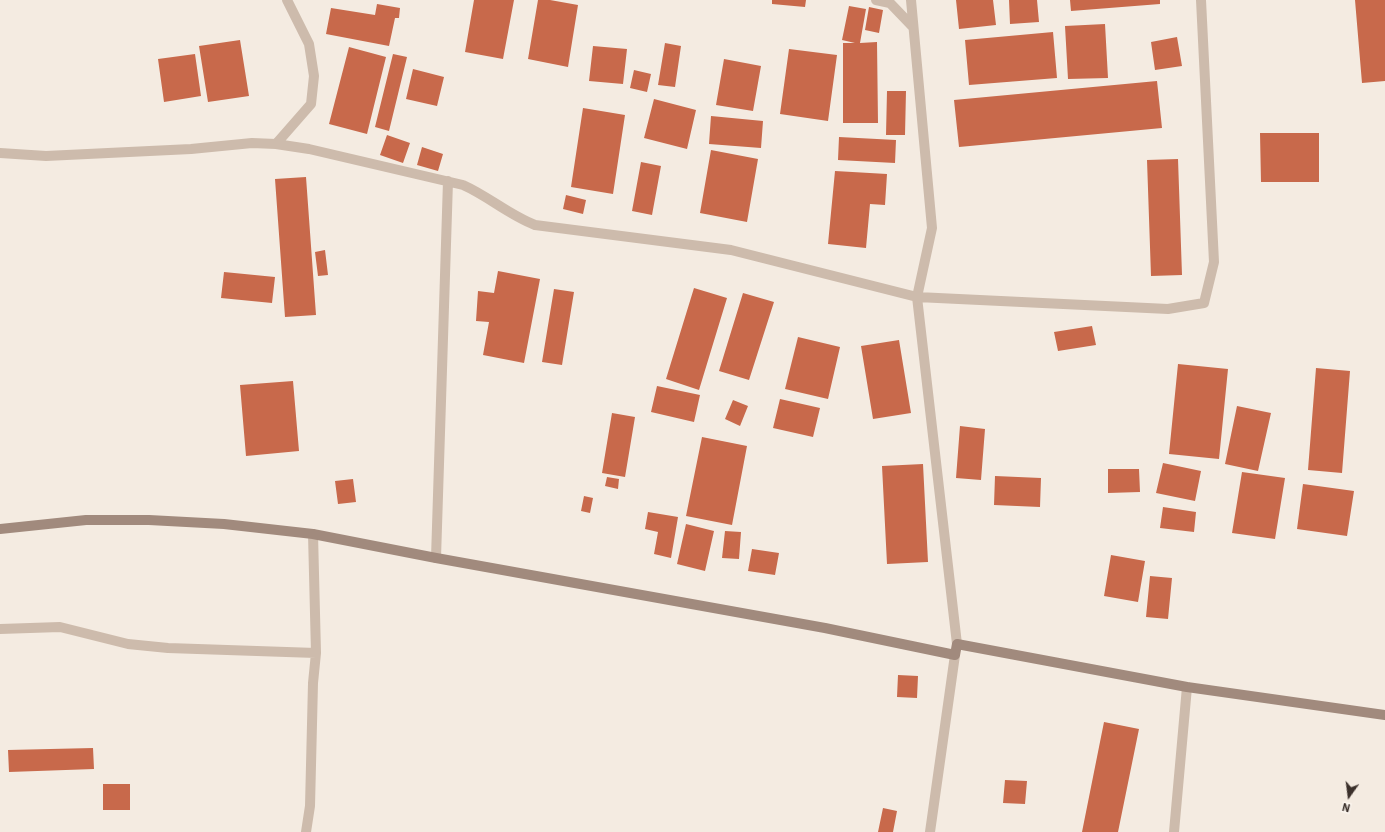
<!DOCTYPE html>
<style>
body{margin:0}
#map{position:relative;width:1385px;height:832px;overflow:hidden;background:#f4ebe1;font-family:"IBM Plex Sans",sans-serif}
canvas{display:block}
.north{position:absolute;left:1329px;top:776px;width:40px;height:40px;-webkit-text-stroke:3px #fbf5ee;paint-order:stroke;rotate:194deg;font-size:11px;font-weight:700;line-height:16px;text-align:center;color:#3b302b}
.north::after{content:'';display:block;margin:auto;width:14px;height:18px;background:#3b302b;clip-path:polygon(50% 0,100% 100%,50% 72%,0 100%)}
</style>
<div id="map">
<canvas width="1385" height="832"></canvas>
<div class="north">N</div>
</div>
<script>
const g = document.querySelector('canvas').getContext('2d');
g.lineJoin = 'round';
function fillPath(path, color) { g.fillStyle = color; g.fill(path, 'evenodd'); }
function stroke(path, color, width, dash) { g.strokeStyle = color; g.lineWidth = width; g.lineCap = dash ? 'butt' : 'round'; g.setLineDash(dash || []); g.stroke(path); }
const building = new Path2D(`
 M474,0h40l-11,59 -38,-7z
 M538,0h12l28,5 -10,62 -40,-8z
 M772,0h34l-1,7 -33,-3z
 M956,0h37l3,25 -37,4z
 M1009,0h28l2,22 -29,2z
 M1070,0h90v4l-89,7z
 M1355,0h30v81l-23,2z
 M377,4l23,4 -1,10h-4l-6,28 -63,-12 5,-26 44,7z
 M849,6l17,3 -6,34 17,-1 1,81h-35v-80h12l-13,-3z
 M869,7l14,3 -4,23 -14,-3z
 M1105,24l3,54 -40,1 -3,-53z
 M1053,32l4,46 -88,7 -4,-45z
 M1177,37l5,29 -27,4 -4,-28z
 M240,40l9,56 -41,6 -9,-56z
 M665,43l16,3 -6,41 -17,-2z
 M593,46l34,3 -4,35 -34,-3z
 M349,47l37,10 -19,77 -38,-10z
 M789,49l48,6 -9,66 -48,-7z
 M195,54l6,42 -37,6 -6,-43z
 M393,54l14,3 -18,74 -14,-4z
 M724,59l37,7 -8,45 -37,-6z
 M413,69l31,8 -7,29 -31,-7z
 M634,70l17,4 -4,18 -17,-4z
 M1157,81l5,47 -203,19 -5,-47z
 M887,91h19l-1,44h-19z
 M654,99l42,11 -9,39 -43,-11z
 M583,108l42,7 -12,79 -42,-7z
 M711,116l52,5 -2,27 -52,-4z
 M1260,133h59v49h-58z
 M387,135l23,8 -7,20 -23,-8z
 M839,137l57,3 -1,23 -57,-3z
 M422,147l21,7 -5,17 -21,-6z
 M711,150l47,9 -11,63 -47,-9z
 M1178,159l4,116 -31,1 -4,-116z
 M641,162l20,4 -9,49 -20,-4z
 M835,171l52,3 -2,31 -15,-1 -4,44 -38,-4z
 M306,177l10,138 -31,2 -10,-138z
 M566,195l20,5 -3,14 -20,-5z
 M325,250l3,25 -10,1 -3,-24z
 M498,271l42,8 -16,84 -41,-8 6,-33 -13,-1 2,-30 16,2z
 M224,272l51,5 -3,26 -51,-5z
 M694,288l33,10 -28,92 -33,-11z
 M554,289l20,3 -12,73 -20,-3z
 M743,293l31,9 -25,78 -30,-9z
 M1092,326l4,19 -38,6 -4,-19z
 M798,337l42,10 -12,52 -43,-10z
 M899,340l12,73 -38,6 -12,-73z
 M1178,364l50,5 -9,90 -50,-5z
 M1316,368l34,3 -8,102 -34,-3z
 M293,381l6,70 -53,5 -6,-71z
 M657,386l43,9 -6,27 -43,-10z
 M780,399l40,9 -7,29 -40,-9z
 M733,400l15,6 -8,20 -15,-7z
 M1237,406l34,7 -13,58 -33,-7z
 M612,413l23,4 -10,60 -23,-4z
 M960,426l25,3 -4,51 -25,-2z
 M702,437l45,9 -15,79 -46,-9z
 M1163,463l38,8 -6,30 -39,-8z
 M923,464l5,98 -41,2 -5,-98z
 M1108,469h31l1,23 -32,1z
 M1242,472l43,6 -10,61 -43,-6z
 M995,476l46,2 -1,29 -46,-2z
 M607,477l12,2 -1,10 -13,-3z
 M353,479l3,23 -18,2 -3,-23z
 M1303,484l51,7 -7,45 -50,-7z
 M584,496l9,2 -3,15 -9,-2z
 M1163,507l33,5 -2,20 -34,-4z
 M648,512l30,5 -7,41 -17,-4 4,-22 -13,-3z
 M686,524l28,7 -9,40 -28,-7z
 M725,531l16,1 -2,27 -17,-1z
 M752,549l27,4 -4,22 -27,-4z
 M1111,555l34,6 -7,41 -34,-6z
 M1150,576l22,2 -4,41 -22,-2z
 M898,675l20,1 -1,22 -20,-1z
 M1104,722l35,7 -21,103h-36z
 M93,748l1,21 -85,3 -1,-22z
 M1005,780l22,1 -2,23 -22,-1z
 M103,784h27v26h-27z
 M883,808l14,3 -4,21h-15z`);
const street = new Path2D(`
 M876,0l14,3 23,24
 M911,0l21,228 -15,69 40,347
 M276,144l35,-40 3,-28 -5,-32 -22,-44
 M0,153l46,3 145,-7 61,-6 24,1 33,5 154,36c25,11 46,30 72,40l196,25 186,47 251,12 36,-6 10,-41 -13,-262
 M436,558l12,-377
 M0,629l60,-2 68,17 40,4 148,5
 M306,832l4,-26 3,-123 3,-30 -3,-119
 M930,832l25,-177
 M1174,832l13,-145`);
const secondary = new Path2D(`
 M0,529l86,-9h63l75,4 89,10 123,24 389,70 130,27 2,-11 230,43 198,28`);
fillPath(building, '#c8694b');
stroke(street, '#cdbbac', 10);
stroke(secondary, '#a18a7d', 10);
</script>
